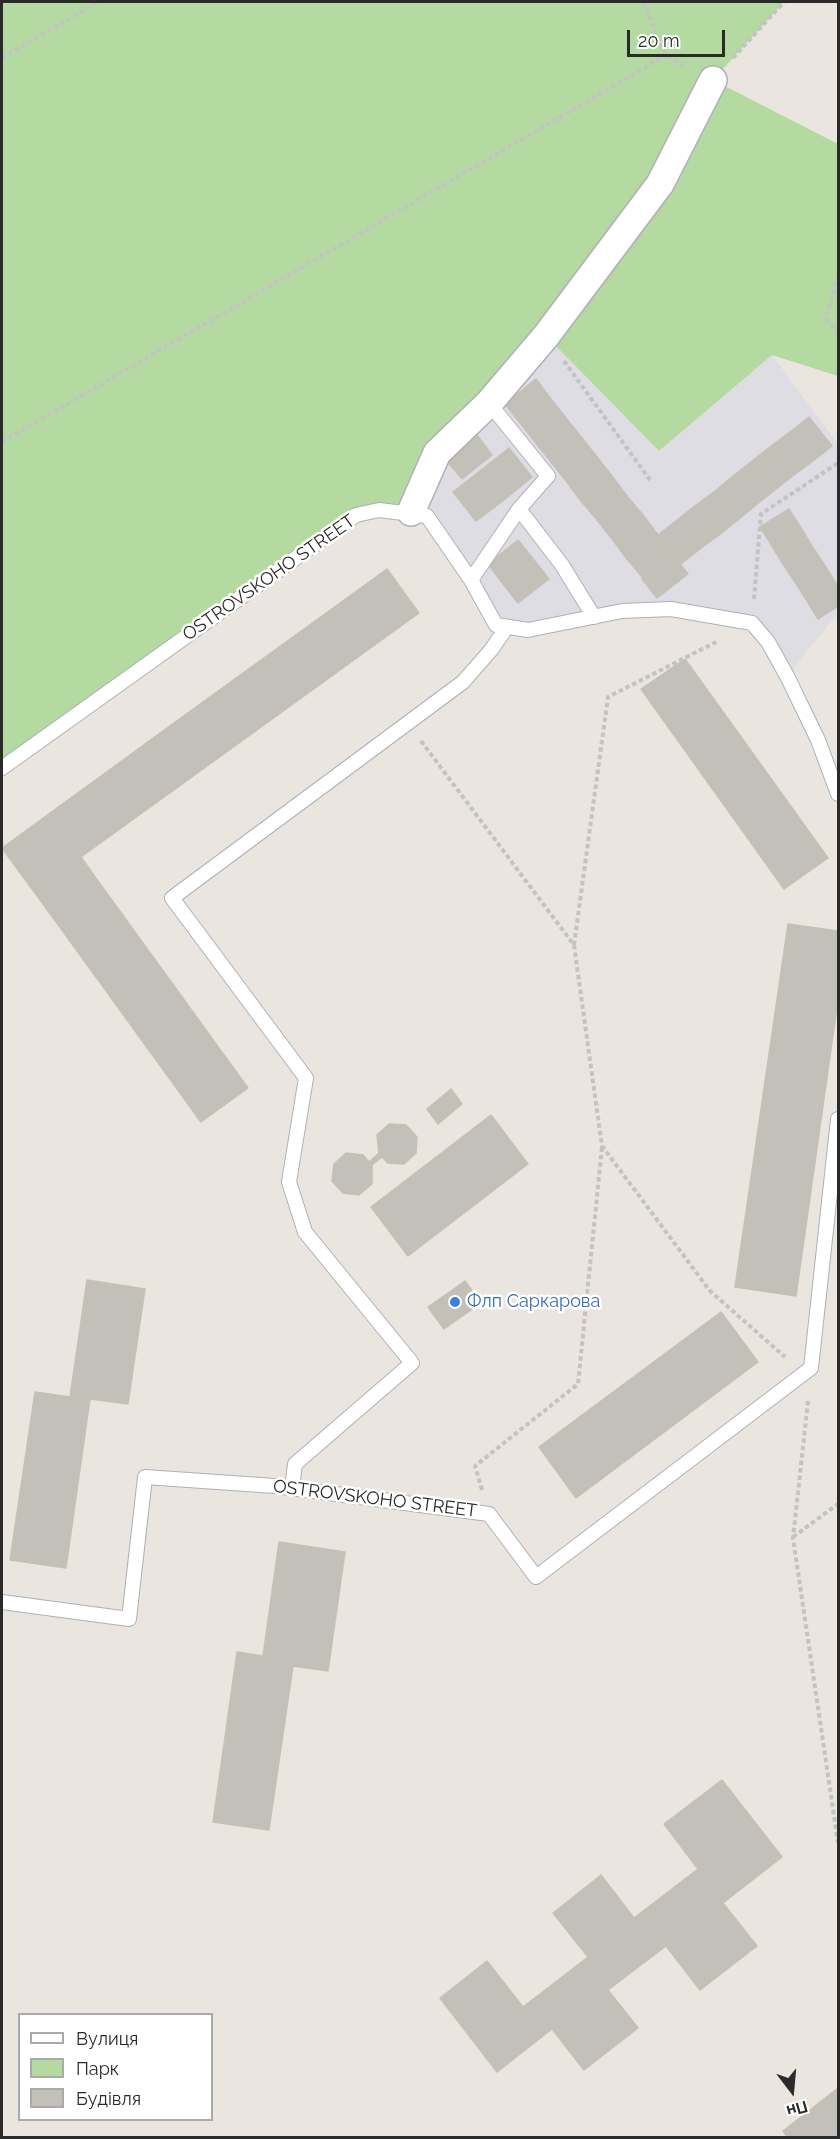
<!DOCTYPE html>
<meta charset="utf-8">
<style>
body{margin:0}
#map{position:relative;width:840px;height:2139px;overflow:hidden;background:#eae5de;font-family:Raleway,sans-serif}
canvas{display:block}
.frame{position:absolute;inset:0;border:3px solid #2a2a2a;pointer-events:none}
.legend{position:absolute;left:18px;top:2013px;width:195px;height:108px;box-sizing:border-box;background:#fff;border:2px solid #aaa;margin:0;padding:8px 10px;list-style:none;font-size:18px;color:#2a2a2a}
.legend li{display:flex;align-items:center;gap:12px;height:30px}
.legend b{width:30px;border:2px solid #aaa}
.north{position:absolute;left:762px;top:2061px;width:60px;height:60px;-webkit-text-stroke:4px #fff;paint-order:stroke;rotate:164deg;font-size:16px;font-weight:700;line-height:24px;text-align:center;color:#2a2a2a}
.north::after{content:'';display:block;margin:auto;width:21px;height:27px;background:#2a2a2a;clip-path:polygon(50% 0,100% 100%,50% 72%,0 100%)}
.scale{position:absolute;left:627px;top:30px;width:98px;height:27px;box-sizing:border-box;border:3px solid #2a2a2a;border-top:0;padding-left:8px;font-size:18px;line-height:21px;white-space:nowrap;color:#2a2a2a;-webkit-text-stroke:4px #fff;paint-order:stroke}
</style>
<div id="map">
<canvas width="840" height="2139"></canvas>
<div class="frame"></div>
<ul class="legend">
<li><b style="height:8px;background:#fff"></b>Вулиця</li>
<li><b style="height:16px;background:#b4daa1"></b>Парк</li>
<li><b style="height:16px;background:#c3bfb9"></b>Будівля</li>
</ul>
<div class="north">Пн</div>
<div class="scale">20 m</div>
</div>
<script>
const g = document.querySelector('canvas').getContext('2d');
g.lineJoin = 'round';
function fillPath(path, color) { g.fillStyle = color; g.fill(path, 'evenodd'); }
function stroke(path, color, width, dash) { g.strokeStyle = color; g.lineWidth = width; g.lineCap = dash ? 'butt' : 'round'; g.setLineDash(dash || []); g.stroke(path); }
function label(font, color, halo, rows, align = 'center') {
  g.font = font + ' Raleway,sans-serif'; g.lineWidth = 5; g.setLineDash([]); g.textBaseline = 'middle'; g.strokeStyle = halo; g.fillStyle = color; for (const [text, x, y, turn = 0] of rows) {
    g.save(); g.translate(x, y); g.rotate((+turn || 0) * Math.PI / 180); g.textAlign = isNaN(turn) ? turn : align; if (halo) g.strokeText(text, 0, 0); g.fillText(text, 0, 0); g.restore();
  }
}
const industrial = new Path2D(`
 M546,336l113,115 113,-96 66,89v169l-51,63 -35,-53 -81,-14 -102,14 -73,2 -69,-109 -16,-4 26,-59z`);
const green = new Path2D(`
 M2,2h782l-71,78 125,64v232l-66,-21 -113,96 -113,-115 -57,67 -78,109 -55,3 -354,253z`);
const building = new Path2D(`
 M536,379l15,20 -31,24 -15,-19z
 M551,399l15,19 -31,24 -15,-19z
 M809,417l23,29 -19,15 -23,-29z
 M566,418l16,20 -31,24 -16,-20z
 M790,432l23,29 -19,14 -23,-29z
 M477,435l15,20 -30,24 -16,-19z
 M582,438l15,19 -31,24 -15,-19z
 M771,446l23,29 -19,15 -23,-29z
 M509,448l23,29 -18,15 -24,-29z
 M597,457l15,19 -31,25 -15,-20z
 M752,461l23,29 -19,15 -23,-29z
 M490,463l24,29 -19,15 -24,-29z
 M612,476l15,20 -30,24 -16,-19z
 M733,476l23,29 -18,15 -23,-29z
 M471,478l24,29 -19,14 -23,-29z
 M715,491l23,29 -19,15 -23,-30z
 M627,496l16,19 -31,24 -15,-19z
 M696,505l23,30 -19,14 -23,-29z
 M789,509l12,19 -29,18 -12,-19z
 M643,515l15,20 -31,24 -15,-20z
 M677,520l23,29 -19,15 -23,-29z
 M801,528l11,18 -29,18 -11,-18z
 M658,535l15,19 -30,24 -16,-19z
 M518,540l16,20 -31,24 -15,-20z
 M812,546l12,18 -29,18 -12,-18z
 M673,555l15,19 -31,24 -15,-19z
 M534,560l15,19 -31,24 -15,-19z
 M824,564l11,18 -28,19 -12,-19z
 M387,569l32,44 -198,143 -32,-44z
 M835,582l3,5v19l-20,13 -11,-18z
 M685,659l143,199 -44,31 -143,-200z
 M189,712l32,44 -140,101 17,24 -47,34 -49,-67z
 M98,881l150,207 -47,34 -150,-207z
 M788,924l50,7v69l-42,296 -61,-9z
 M451,1089l11,15 -24,20 -11,-15z
 M491,1115l37,49 -120,92 -37,-49z
 M389,1124l17,1 11,12 -1,16 -12,11 -16,-1 -6,-6 -10,8v19l-13,11 -16,-2 -11,-12 2,-17 12,-11 17,2 6,7 10,-9 -2,-18z
 M87,1280l58,9 -17,115 -38,-5 -24,169 -56,-8 25,-168 35,5z
 M465,1281l16,22 -37,26 -16,-22z
 M721,1312l37,50 -182,136 -37,-51z
 M279,1542l66,10 -17,119 -35,-5 -24,164 -56,-8 24,-170 26,4z
 M722,1780l60,77 -59,46 34,43 -57,44 -34,-44 -58,44 30,38 -54,42 -32,-41 -55,43 -57,-74 47,-37 36,46 65,-50 -35,-44 48,-38 33,43 64,-49 -34,-45z
 M838,2088v50h-50l-5,-7z`);
const path = new Path2D(`
 M644,2l21,54 22,11
 M2,58l96,-56
 M733,58l51,-56
 M838,275l-12,44 12,11
 M564,361l86,119
 M2,442l663,-386
 M754,599l7,-85 77,-51
 M421,741l153,204 28,201 108,145 75,66
 M574,945l34,-248 108,-55
 M808,1401l-15,137 45,305
 M482,1490l-7,-24 103,-82 24,-237
 M793,1537l45,-33`);
const service = new Path2D(`
 M489,403l59,73 -29,33
 M471,580l48,-71 43,56 32,52
 M2,768l354,-253 23,-5 48,6 44,64 25,45 32,5 94,-19 49,-2 81,14 16,19 19,34 31,64 20,54
 M292,1488l3,-24 117,-101 -107,-131 -16,-50 17,-104 -134,-180 291,-216 28,-32 16,-23
 M2,1602l127,17 16,-142 130,9 214,28 47,63 275,-209 27,-249`);
const minor = new Path2D(`
 M411,512l26,-59 52,-50 57,-67 114,-152 53,-104`);
const markers = [
 [455,1302,6,"#3f7fe0"]
];
const streetNames = [
 ["OSTROVSKOHO STREET",269,578,-35],
 ["OSTROVSKOHO STREET",375,1499,7]
];
const shopNames = [
 ["Флп Саркарова",467,1302]
];
fillPath(industrial, '#dfdde4');
fillPath(green, '#b4daa1');
fillPath(building, '#c3bfb9');
stroke(building, '#c5c0b8', 1.5);
stroke(service, '#aeb0b9', 16);
stroke(minor, '#aeb0b9', 30);
stroke(path, '#c3c3c3', 4, [4.5, 3]);
stroke(service, '#fff', 14);
stroke(minor, '#fff', 27);
for (const [x, y, r, color] of markers) { const dot = new Path2D(); dot.arc(x, y, r, 0, 2 * Math.PI); g.fillStyle = color; g.fill(dot); stroke(dot, '#fff', 2); }
label('18px', '#2a2a2a', '#fff', streetNames);
label('18px', '#366cbe', '#fff', shopNames, 'left');
</script>
